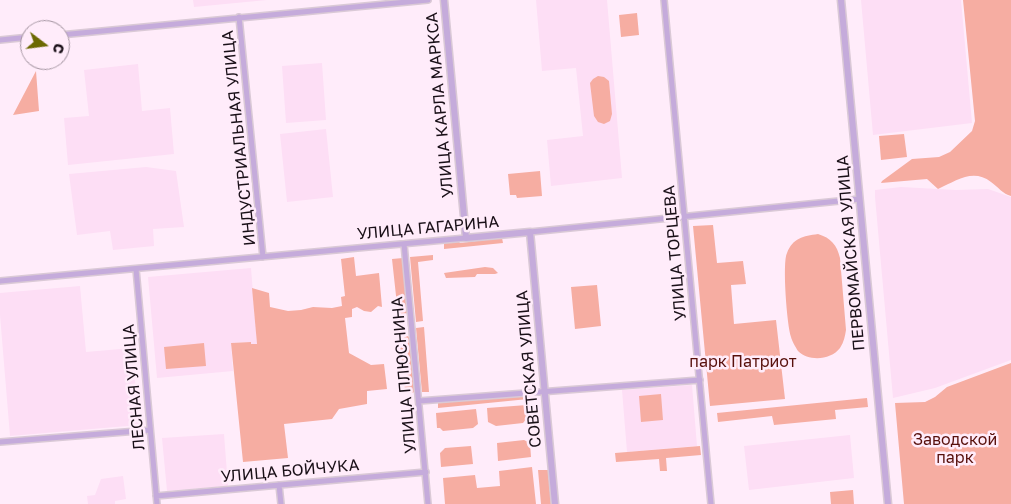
<!DOCTYPE html>
<meta charset="utf-8">
<style>
body{margin:0}
#map{position:relative;width:1011px;height:504px;overflow:hidden;background:#ffecfa;font-family:"Golos Text",sans-serif}
canvas{display:block}
.north{position:absolute;left:20px;top:20px;width:50px;height:50px;box-sizing:border-box;background:#ffecfa;border:1px solid #a394a0;border-radius:50%;rotate:105deg;font-size:14px;font-weight:700;line-height:20px;text-align:center;color:#1a1018}
.north::after{content:'';display:block;margin:auto;width:18px;height:22px;background:#6c6902;clip-path:polygon(50% 0,100% 100%,50% 72%,0 100%)}
</style>
<div id="map">
<canvas width="1011" height="504"></canvas>
<div class="north">С</div>
</div>
<script>
const g = document.querySelector('canvas').getContext('2d');
g.lineJoin = 'round';
function fillPath(path, color) { g.fillStyle = color; g.fill(path, 'evenodd'); }
function stroke(path, color, width, dash) { g.strokeStyle = color; g.lineWidth = width; g.lineCap = dash ? 'butt' : 'round'; g.setLineDash(dash || []); g.stroke(path); }
function label(font, color, halo, rows, align = 'center') {
  g.font = font + ' "Golos Text",sans-serif'; g.lineWidth = 5; g.setLineDash([]); g.textBaseline = 'middle'; g.strokeStyle = halo; g.fillStyle = color; for (const [text, x, y, turn = 0] of rows) {
    g.save(); g.translate(x, y); g.rotate((+turn || 0) * Math.PI / 180); g.textAlign = isNaN(turn) ? turn : align; if (halo) g.strokeText(text, 0, 0); g.fillText(text, 0, 0); g.restore();
  }
}
const built = new Path2D(`
 M193,0h74l-73,7z
 M536,0h71l15,178 -71,8 -4,-46 36,-4 -7,-68 -34,3z
 M861,0h100l11,123 -99,12z
 M322,63l4,57 -40,3 -4,-57z
 M138,64l4,47 28,-3 4,46 -106,11 -4,-47 25,-2 -5,-46z
 M326,129l7,68 -46,5 -7,-68z
 M146,167l30,4 8,56 -31,2 1,17 -41,4 -3,-19 -33,4 -8,-61z
 M901,187l55,3 32,-1 23,8v163l-76,28 -42,10 -18,-201v-7z
 M251,268l6,76h-6v-2l-20,1 2,28 -76,7 -9,-101z
 M80,286l6,66 46,-4 7,77 -129,11 -10,-121v-22z
 M692,385l5,61 -70,6 -5,-62z
 M224,434l4,52 -61,5 -5,-53z
 M850,435l4,43 -105,12 -5,-44z
 M123,476l3,23 -11,2v3h-27l-1,-8 8,-1 6,-16z`);
const green = new Path2D(`
 M963,0h48v196c-8,-2 -13,-9 -20,-14 -18,-14 -35,-1 -53,7l-11,-10 -46,4 1,-2 30,-22 27,-2 11,-5 22,-21 3,-10z
 M637,13l2,22 -18,2 -2,-22z
 M36,71l3,40 -26,4z
 M598,76l6,1 5,4 3,33 -2,7 -6,3 -6,-2 -4,-6 -4,-33 3,-4z
 M904,134l3,23 -26,3 -2,-24z
 M540,171l2,25 -25,2 -1,-3h-6l-2,-21z
 M713,225l4,38 26,-2 3,23 -15,1 3,39 42,-4 9,79 -75,7 -17,-180z
 M818,234c13,4 19,11 22,24l6,72c-1,6 -2,12 -6,18 -9,12 -31,14 -42,3 -2,-3 -6,-10 -7,-14 -4,-11 -9,-75 -4,-84 6,-15 16,-17 31,-19z
 M502,238l1,5 -59,6v-7l14,-1 2,2z
 M433,255v5l-15,2 5,59 -7,1 -6,-65z
 M354,257l2,19 23,-3 3,34 -4,-1 -7,6 -7,-1 -7,-4 -5,2v8l-7,1 4,35 22,12 13,-1 3,25 -20,2v13l-28,5 -7,10 -48,5 4,34 -45,4 -12,-119 20,-1v2h6l-5,-56 17,5 1,14 18,4 13,-1 12,-3 19,1 10,-2 -1,-9 4,-1 -4,-37z
 M403,258l6,55 -11,1 -6,-55z
 M485,267l8,1 5,5 -3,1h-18l-2,3 -29,1 -2,-5z
 M597,285l4,41 -26,3 -4,-42z
 M424,327l5,65h-7l-6,-64z
 M407,336l5,2 4,51 -1,3 -4,1 -6,-2 -5,-47 2,-5z
 M204,343l2,23 -40,3 -2,-22z
 M1011,363v141h-107l-9,-101 30,-1 10,-5 12,-10z
 M527,394l1,5 -90,9v-5z
 M661,394l2,26 -22,2 -2,-26z
 M867,398l1,9 -33,3 1,9 -62,6 -2,-9 -54,6 -1,-9z
 M527,405v13l-4,5 -27,3 -8,-4 -1,-14z
 M476,409l2,15 -5,4 -30,3 -3,-3h-3l-1,-15z
 M524,440l6,3 1,14 -33,4 -1,-18z
 M471,446l2,18 -32,3 -1,-14 5,-5z
 M700,446l1,9 -35,3 1,13h-7l-1,-12 -43,3 -1,-9z
 M532,467l4,37h-91l-2,-26 32,-3 2,13 23,-2 -1,-15z
 M538,470h10l3,34h-10z
 M853,490l1,14h-23l-1,-12z`);
const minor = new Path2D(`
 M664,0l47,504
 M239,17l24,240
 M60,35l368,-35
 M0,40l30,-3
 M530,232l329,-33
 M404,244l24,260
 M136,269l21,235
 M0,281l466,-43
 M419,401l281,-21
 M0,442l150,-12
 M279,485l2,19
 M156,496l270,-24`);
const tertiary = new Path2D(`
 M444,0l22,238 64,-6 25,272
 M841,0l47,504`);
const streetNames = [
 ["УЛИЦА КАРЛА МАРКСА",440,105,-95],
 ["ИНДУСТРИАЛЬНАЯ УЛИЦА",239,138,-96],
 ["УЛИЦА ГАГАРИНА",428,228,-5],
 ["УЛИЦА ТОРЦЕВА",675,253,-95],
 ["ПЕРВОМАЙСКАЯ УЛИЦА",851,253,-95],
 ["СОВЕТСКАЯ УЛИЦА",529,369,-95],
 ["УЛИЦА ПЛЮСНИНА",404,375,-95],
 ["ЛЕСНАЯ УЛИЦА",134,387,-95],
 ["УЛИЦА БОЙЧУКА",290,471,-5]
];
const parkNames = [
 ["парк Патриот",743,362],
 ["Заводской",955,440],
 ["парк",955,458]
];
fillPath(built, '#fddef5');
fillPath(green, '#f6ada2');
stroke(minor, '#dac9d6', 8);
stroke(tertiary, '#dac9d6', 9);
stroke(minor, '#c5abdb', 5);
stroke(tertiary, '#c5abdb', 6);
label('16px', '#1a1018', '#ffecfa', streetNames);
label('16px', '#58100c', '#ffecfa', parkNames);
</script>
